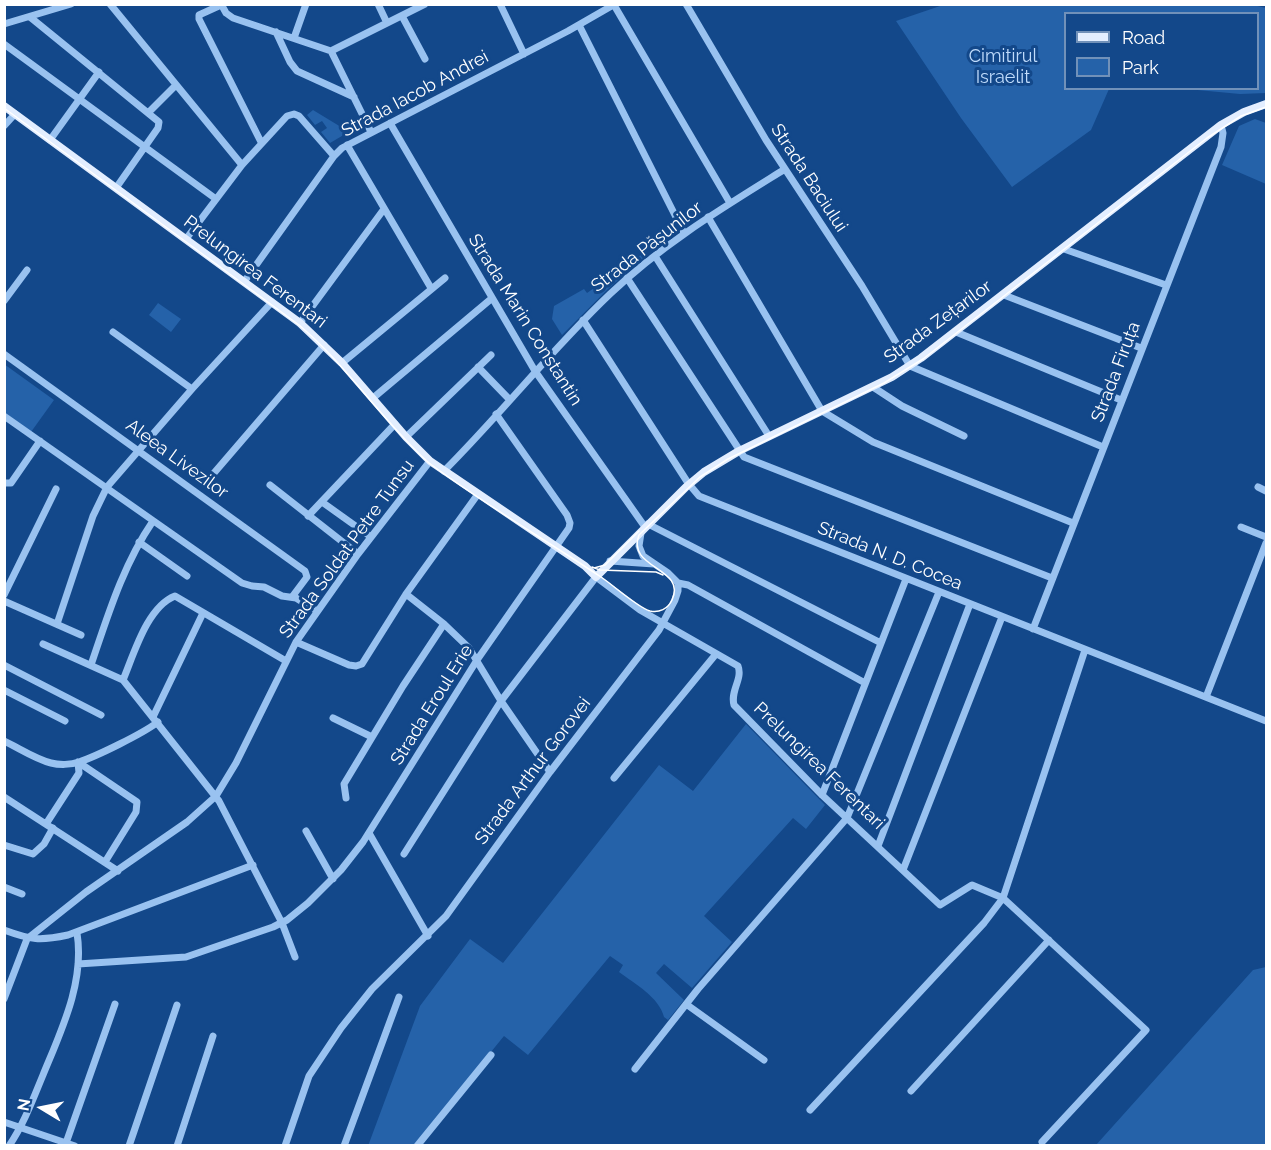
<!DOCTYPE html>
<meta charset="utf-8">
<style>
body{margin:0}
#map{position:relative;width:1271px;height:1150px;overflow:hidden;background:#13488a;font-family:Raleway,sans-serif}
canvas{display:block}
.frame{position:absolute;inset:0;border:6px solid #fff;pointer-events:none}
.legend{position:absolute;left:1064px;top:12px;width:195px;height:78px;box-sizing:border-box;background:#13488a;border:2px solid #7191b9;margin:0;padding:8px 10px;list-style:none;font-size:18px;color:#fff}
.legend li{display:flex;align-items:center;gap:12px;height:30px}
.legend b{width:30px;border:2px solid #7191b9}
.north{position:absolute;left:12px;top:1078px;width:60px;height:60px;-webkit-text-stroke:4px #13488a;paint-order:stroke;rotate:280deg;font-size:16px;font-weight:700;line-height:24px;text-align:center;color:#fff}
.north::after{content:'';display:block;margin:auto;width:21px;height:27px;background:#fff;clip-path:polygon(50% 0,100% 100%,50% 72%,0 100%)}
</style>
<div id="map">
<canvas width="1271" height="1150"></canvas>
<div class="frame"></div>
<ul class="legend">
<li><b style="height:8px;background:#e3eeff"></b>Road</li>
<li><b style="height:16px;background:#2562a9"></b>Park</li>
</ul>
<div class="north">N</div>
</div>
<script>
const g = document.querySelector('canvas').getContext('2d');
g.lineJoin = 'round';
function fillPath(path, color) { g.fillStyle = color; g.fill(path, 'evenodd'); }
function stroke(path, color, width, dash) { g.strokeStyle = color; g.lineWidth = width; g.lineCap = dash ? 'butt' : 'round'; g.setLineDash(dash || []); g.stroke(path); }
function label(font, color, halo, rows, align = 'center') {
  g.font = font + ' Raleway,sans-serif'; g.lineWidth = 6; g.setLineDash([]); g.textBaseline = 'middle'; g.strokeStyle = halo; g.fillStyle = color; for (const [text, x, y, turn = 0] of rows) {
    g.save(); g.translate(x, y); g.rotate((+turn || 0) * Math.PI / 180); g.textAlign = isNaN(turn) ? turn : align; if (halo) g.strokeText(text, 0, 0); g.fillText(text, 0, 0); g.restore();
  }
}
const green = new Path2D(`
 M943,5l306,-1 17,4v85l-26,1 -53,-5 71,-1v-74h-192v74l43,1 -18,41 -79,57 -51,-69 -65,-97z
 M313,110l28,17 6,6 -17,10 -9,-11 6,-4 -5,-7 -7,4 -8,-10z
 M1255,119l11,4v61l-44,-19 17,-39z
 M641,255l2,3 -35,31 -46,46 -10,-16 2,-13 30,-17 3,4z
 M158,303l23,16 -10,13 -22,-17z
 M4,364l50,36 -23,32 -26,-19z
 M746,724l79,81 -19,24 -13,-11 -89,98 28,26 -40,46 -28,-24 -8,9 28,27 -16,20 -4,-3c-5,-20 -29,-33 -45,-45l4,-7 -13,-9 -82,99 -24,-19 -89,109 -47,1 52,-140 50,-67 33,24 156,-198 34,26z
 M1266,967v178h-170l157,-175z`);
const minor = new Path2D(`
 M110,4l132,161
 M221,4l5,9 7,5 98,33 94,-47
 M378,4l9,19
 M500,4l24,50
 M686,4l80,136 96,146 48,80 193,81
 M221,5l-22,10v4l62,123
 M614,5l116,198
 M402,16l23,43
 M30,17l129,105 -1,6 -42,60
 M4,24l67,-20
 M579,25l105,208
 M276,32l14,30 7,9 57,26
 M294,38l12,-34
 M4,44l212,155
 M331,51l40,81
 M149,112l26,-26
 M390,123l145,248 110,156
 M4,126l11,-12
 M50,140l49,-68
 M347,145l84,143
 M708,217l114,194 51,31 200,81
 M186,239l56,-74 45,-49 7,-2 5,2 35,40
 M1064,249l102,36
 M655,256l114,180
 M627,278l117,179 308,121
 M244,282l90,-126 8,-8 226,-117 47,-27
 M1004,295l137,53
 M4,301l23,-31
 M583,320l105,163 11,13 567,225
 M300,323l84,-114
 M113,332l79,57
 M956,332l165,68
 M4,354l301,217 2,6 -15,20
 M342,363l103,-85
 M478,367l31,32
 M873,387l29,19 62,30
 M373,398l118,-99
 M4,416l238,167 10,3 12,1 18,9 14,2 21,13
 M406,437l85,-82
 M444,471c57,-57 107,-121 166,-177 52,-50 114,-87 175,-125
 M214,473l110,-128
 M4,483h7l29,-42
 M270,485l88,69
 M1258,487l8,4
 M322,502l49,35
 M308,516l87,-92
 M648,524l233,119
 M1241,527l25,10
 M641,533l-2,13 4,10 25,17 10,10 10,2 177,98
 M139,542l48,34
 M610,561l44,3
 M406,594l38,30 25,24 32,53 49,71
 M4,595l52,-106
 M4,601l77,34
 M57,624l36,-108 14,-29 85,-98 80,-87
 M1033,629l188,-482 2,-14 -2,-8
 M296,642l53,23 7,1 6,-2 44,-70 72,-100
 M43,644l80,36
 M286,661l-111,-65c-28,11 -41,58 -52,84l96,121 63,122 13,34
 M4,665l97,50
 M91,665c17,-50 32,-100 62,-144
 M4,690l61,31
 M1206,697l60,-154
 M153,717l50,-104
 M333,718l39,19
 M4,741c15,7 31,18 47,22 8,2 20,2 28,-1 18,-6 63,-28 79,-40
 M78,762l59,40 -1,10 -31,50
 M614,778l102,-124
 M822,795l84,-216
 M4,797l114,74
 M346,798l-2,-14 59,-98 41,-62
 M46,824l33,-51 -1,-11
 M306,831l27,48
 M369,833l59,103
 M4,845l29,9 11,-10 9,-16
 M878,846l92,-242
 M404,854l97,-153 95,-124 44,33 98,56c5,13 -8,25 -4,39l88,90 118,110 32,-20 31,13 143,132 -104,112
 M903,870l99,-253
 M4,887l18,7
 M4,930c27,10 36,11 64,5l185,-70
 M78,964l108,-7 87,-30 14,-7 21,-17 33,-33 22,-28 114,-182 92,-132 1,-5 -3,-8 -71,-101
 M4,999l23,-60 59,-47 101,-70 29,-26 20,-33 60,-121 62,-88 72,-93
 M686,1004l78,56
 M635,1069l63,-80 149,-171 92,-226
 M911,1091l138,-151
 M810,1110l174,-187 19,-25 82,-248
 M4,1122l71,24
 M66,1143l49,-139
 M9,1146c15,-22 24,-47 34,-71 18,-44 42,-93 34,-142
 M129,1146l48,-141
 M177,1146l36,-110
 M285,1146l24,-70 32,-48 31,-39 74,-73 104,-144 109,-142 16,-30 3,-9v-8
 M344,1146l55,-149
 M417,1146l74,-91`);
const major = new Path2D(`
 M4,106l296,217 42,40 64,74 24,24 155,105 11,11 90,-90 18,-15 35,-21 153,-74 29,-19 300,-233 23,-13 22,-8`);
const tram = new Path2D(`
 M4,108l295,217c49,41 83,96 130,138 55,41 115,76 172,114 12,8 36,30 49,34 9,2 18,-2 22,-11 15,-33 -46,-31 -33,-65l61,-58 28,-18 156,-76 39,-24 284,-221 34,-22 25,-9
 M592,567l8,3 56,2 7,3
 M594,568l11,-3 34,-34`);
const parkNames = [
 ["Cimitirul",1003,57],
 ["Israelit",1003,78]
];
const streetNames = [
 ["Strada Iacob Andrei",415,94,-28],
 ["Strada Baciului",809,178,57],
 ["Strada Pășunilor",647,247,-38],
 ["Prelungirea Ferentari",255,272,37],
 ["Strada Marin Constantin",525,320,58],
 ["Strada Zețarilor",938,322,-36],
 ["Strada Firuța",1116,372,-69],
 ["Aleea Livezilor",177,459,36],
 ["Strada Soldat Petre Tunsu",347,549,-54],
 ["Strada N. D. Cocea",890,556,22],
 ["Strada Eroul Erie",432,705,-58],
 ["Prelungirea Ferentari",819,766,44],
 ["Strada Arthur Gorovei",533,771,-53]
];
fillPath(green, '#2562a9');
stroke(minor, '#99c2f0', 7);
stroke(major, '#e3eeff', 8);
stroke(tram, '#fff', 1.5);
label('18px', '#c0dcfc', '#13488a', parkNames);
label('18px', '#fff', '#13488a', streetNames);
</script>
